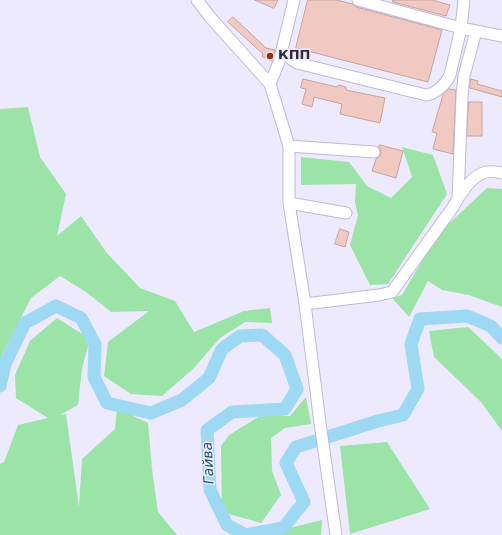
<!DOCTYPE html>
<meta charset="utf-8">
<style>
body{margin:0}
canvas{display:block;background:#eeeafe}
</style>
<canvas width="502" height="535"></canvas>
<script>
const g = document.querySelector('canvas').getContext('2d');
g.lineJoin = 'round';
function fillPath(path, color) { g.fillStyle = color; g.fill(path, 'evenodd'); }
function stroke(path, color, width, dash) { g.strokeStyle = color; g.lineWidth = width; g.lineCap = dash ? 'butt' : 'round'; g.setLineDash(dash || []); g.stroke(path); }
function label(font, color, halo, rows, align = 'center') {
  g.font = font + ' "DejaVu Sans",sans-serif'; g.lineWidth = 3; g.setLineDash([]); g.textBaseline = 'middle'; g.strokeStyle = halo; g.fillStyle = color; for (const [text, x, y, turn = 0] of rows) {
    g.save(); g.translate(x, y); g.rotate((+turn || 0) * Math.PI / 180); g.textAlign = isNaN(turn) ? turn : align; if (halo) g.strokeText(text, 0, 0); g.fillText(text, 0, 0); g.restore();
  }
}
const green = new Path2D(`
 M28,107l12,50 26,37 -9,42 24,-20 25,36 34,36 35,13 19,31 50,-21 26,-3 2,15 -27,-1 -25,16 -27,31 -31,27 -31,-2 -27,-18 4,-34 41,-31 -38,1 -25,-20 -26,-16 -29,22 -29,57 -2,8v-254z
 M402,147l31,8 14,39 -59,90 -18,1 -20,-40 8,-30 -3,-13 1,-18 -55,1v-28l48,5 18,24 24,12 21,-21z
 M487,188l15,1v118l-33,-12 -27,-5 -14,-9 -19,36 -17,-19 10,-3 36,-61z
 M57,318l33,21 -8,29 -4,37 -18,10 6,-1 13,93 3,-48 33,-30 2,-21 31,15 4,46 6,43 19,23h-177v-71l4,-2 14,-37 30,-7 -32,-20 -1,-23 15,-34z
 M468,327l31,29 3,4v71l-21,-29 -47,-45 -5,-26z
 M306,397l5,27 -26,4 -14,10 1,33 9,24 -20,28 -39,-11 -1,-66 8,-11 31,-19h30z
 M387,442l43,67 -80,25 -10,-88z
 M322,520l-1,15h-60z`);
const river = new Path2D(`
 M0,386l5,-22 20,-41 31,-17 25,12 14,26 -1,33 13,26 44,10 31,-13 27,-22 13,-29 18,-13 22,-1 23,20 12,34 -12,20 -53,3 -25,18 3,60 17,35 19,10 37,-7 21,-26 -18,-39 10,-16 82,-26 25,-6 15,-26 -7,-45 9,-25 47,-3 24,10 11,12`);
const building = new Path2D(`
 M255,0h23l-4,8z
 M308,0h28l17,4 3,3 86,23 -14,52 -132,-34z
 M393,0h39l18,5 -4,11 -53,-14z
 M233,17l33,31 9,2 -3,11 -3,-1v-2l-7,-1 1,-3 -35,-32z
 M303,79l34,8 1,-2 8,2v3l39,8 -5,25 -40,-9 2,-10 -28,-7 -2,10 -10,-3 4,-15 -5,-1z
 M471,79l7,2 -1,3 25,7v6l-32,-9z
 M449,89l7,1 -3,64 -20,-5 4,-16 -5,-1 11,-37z
 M469,102h13v34h-15z
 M380,145l23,6 -7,27 -24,-7 4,-12 4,-3 1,-3 -1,-4 -1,-2z
 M340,229l9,3 -4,15 -10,-3z`);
const minor = new Path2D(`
 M197,0l13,17 60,67 19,62v57l16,101 15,119 16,112
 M358,0l103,28 41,8
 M282,51l9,8 6,4 129,32c10,-1 20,-11 24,-20l11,-47 3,-28
 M270,84l9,-22 15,-62
 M289,146l85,6
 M458,198l4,-102 2,-20 12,-45
 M289,203l57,10
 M305,304l74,-9 13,-3 61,-85c6,-12 19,-32 33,-35 5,-1 11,0 16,1`);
const markers = [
 [270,56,4,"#952e0b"]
];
const poiNames = [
 ["КПП",278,56]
];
const waterNames = [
 ["Гайва",209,463,-93]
];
fillPath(green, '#9be3a6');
stroke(river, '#9dd9f3', 13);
fillPath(building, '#efc9c2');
stroke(building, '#c7a29c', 1);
stroke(minor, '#bfb8d8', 13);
stroke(minor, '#fff', 11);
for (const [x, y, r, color] of markers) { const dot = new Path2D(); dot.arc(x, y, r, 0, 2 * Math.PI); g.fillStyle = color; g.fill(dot); stroke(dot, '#eeeafe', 1.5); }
label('bold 13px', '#2f2c38', '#eeeafe', poiNames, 'left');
label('italic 14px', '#265467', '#eeeafe', waterNames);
</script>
